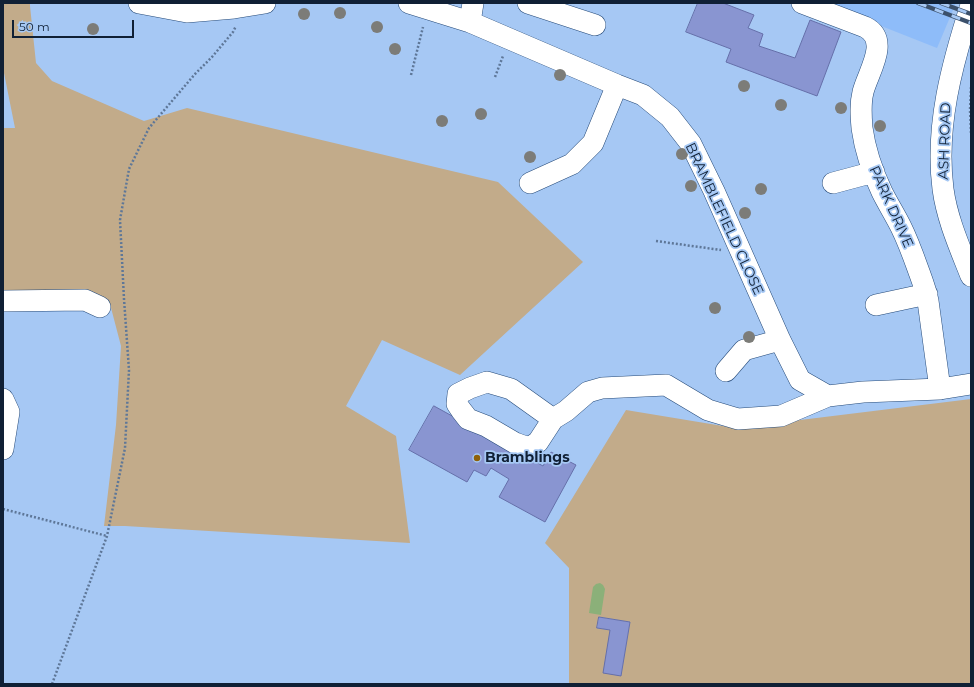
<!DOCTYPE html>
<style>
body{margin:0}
#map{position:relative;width:974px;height:687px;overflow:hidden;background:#a6c8f4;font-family:Montserrat,sans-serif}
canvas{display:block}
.frame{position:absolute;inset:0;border:4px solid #102035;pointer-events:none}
.scale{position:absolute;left:12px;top:20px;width:122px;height:18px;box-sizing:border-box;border:2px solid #102035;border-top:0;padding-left:5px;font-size:12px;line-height:14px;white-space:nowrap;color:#102035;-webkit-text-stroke:3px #a6c8f4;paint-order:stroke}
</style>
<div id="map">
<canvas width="974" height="687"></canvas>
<div class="frame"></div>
<div class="scale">50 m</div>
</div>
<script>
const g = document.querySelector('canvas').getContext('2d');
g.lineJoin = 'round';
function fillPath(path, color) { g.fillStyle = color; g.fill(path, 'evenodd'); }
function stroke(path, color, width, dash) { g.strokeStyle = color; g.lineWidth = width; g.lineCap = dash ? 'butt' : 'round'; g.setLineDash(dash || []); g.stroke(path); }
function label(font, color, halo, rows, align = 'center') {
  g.font = font + ' Montserrat,sans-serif'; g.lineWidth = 3.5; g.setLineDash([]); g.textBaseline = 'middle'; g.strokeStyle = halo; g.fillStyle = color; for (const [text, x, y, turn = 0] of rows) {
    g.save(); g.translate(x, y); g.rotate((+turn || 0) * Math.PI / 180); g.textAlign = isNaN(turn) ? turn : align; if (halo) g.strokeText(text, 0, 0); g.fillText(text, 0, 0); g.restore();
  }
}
const built = new Path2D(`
 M823,3h133l-19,45z`);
const green = new Path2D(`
 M3,3h27v3l6,57 16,18 92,40 43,-13 311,74 85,80 -123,113 -78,-35 -36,66 50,30 14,107 -285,-17h-21l12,-101 5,-79 -11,-42 -22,-10 -85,-2v-164h12l-12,-60z
 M971,399v285h-402v-116l-24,-25 81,-133 109,18zM599,617l31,5 -9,54 -11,-46 -13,-2z`);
const water = new Path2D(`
 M600,583l3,2 2,4 -4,26 -12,-2 4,-26 3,-3z`);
const building = new Path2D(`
 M698,3h25l31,12 -6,13 15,6 -4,12 36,12 15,-38 31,12 -24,64 -91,-34 5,-13 -45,-17z
 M434,406l109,60 8,-14 25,13 -31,57 -46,-25 10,-18 -18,-11 -5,8 -12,-6 -7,12 -58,-32z
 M599,617l31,5 -9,54 -18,-3 7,-43 -13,-2z`);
const path = new Path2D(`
 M411,75l12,-48
 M495,77l8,-21
 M971,87l-1,23 1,24
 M656,241l65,9
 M3,509l104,27
 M52,684l55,-148 18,-88 4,-78 -5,-71 -4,-79 9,-51 20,-41 46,-54 17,-17 21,-25 3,-6`);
const minor = new Path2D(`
 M139,3l48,9 47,-4 31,-5
 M409,3l61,19 147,63 26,10 27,22 21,27 23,47 66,149 20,40 28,16 35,-4 77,-3 31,-5
 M528,3l67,22
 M802,3l63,24c26,13 3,45 -2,65 -3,12 -2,24 -1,36 3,22 11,45 20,64 6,12 13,23 19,35 7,14 12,28 17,42 4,11 8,21 10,32l12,88
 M971,5c-19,59 -36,121 -28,184 4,30 17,59 28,87
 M470,22l3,-19
 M530,183l42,-19 21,-21 24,-58
 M833,183l41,-11
 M3,301l82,-1 15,7
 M876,305l51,-11
 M726,371l18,-21 36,-10
 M3,399l6,13 -6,37
 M553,419l-15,23 -9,6 -14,-5 -29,-17 -18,-7 -7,-9 -4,-6 1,-10 12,-6 17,-6 24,7 42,30 13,-8 22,-19 14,-4 64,-3 42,25 30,9 43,-3 47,-20`);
const rail = new Path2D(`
 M918,3l53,20
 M941,3l30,11`);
const trees = [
 [340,13],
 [304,14],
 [377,27],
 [93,29],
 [395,49],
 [560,75],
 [744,86],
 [781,105],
 [841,108],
 [481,114],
 [442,121],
 [880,126],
 [682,154],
 [530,157],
 [691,186],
 [761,189],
 [745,213],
 [715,308],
 [749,337]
];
const markers = [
 [477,458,4,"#8f610a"]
];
const streetNames = [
 ["ASH ROAD",945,141,-88],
 ["PARK DRIVE",891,207,66],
 ["BRAMBLEFIELD CLOSE",724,219,65]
];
const poiNames = [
 ["Bramblings",485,458]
];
fillPath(built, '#8ebcf9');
fillPath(green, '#c2ab8a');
fillPath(water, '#8bb079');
fillPath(building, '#8995d1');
stroke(building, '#656fa9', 1);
stroke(minor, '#254a79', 22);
stroke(path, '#5e7798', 2.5, [2, 2]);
stroke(minor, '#fff', 21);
stroke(rail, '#3b506b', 4.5);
stroke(rail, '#a6c8f4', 3, [9]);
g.fillStyle = '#7c7c78';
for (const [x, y] of trees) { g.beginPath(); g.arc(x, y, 6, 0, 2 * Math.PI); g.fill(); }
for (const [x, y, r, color] of markers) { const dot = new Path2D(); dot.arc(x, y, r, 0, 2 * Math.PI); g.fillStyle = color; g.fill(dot); stroke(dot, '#a6c8f4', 1.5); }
label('14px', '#102035', '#a6c8f4', streetNames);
label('bold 14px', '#102035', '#a6c8f4', poiNames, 'left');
</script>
